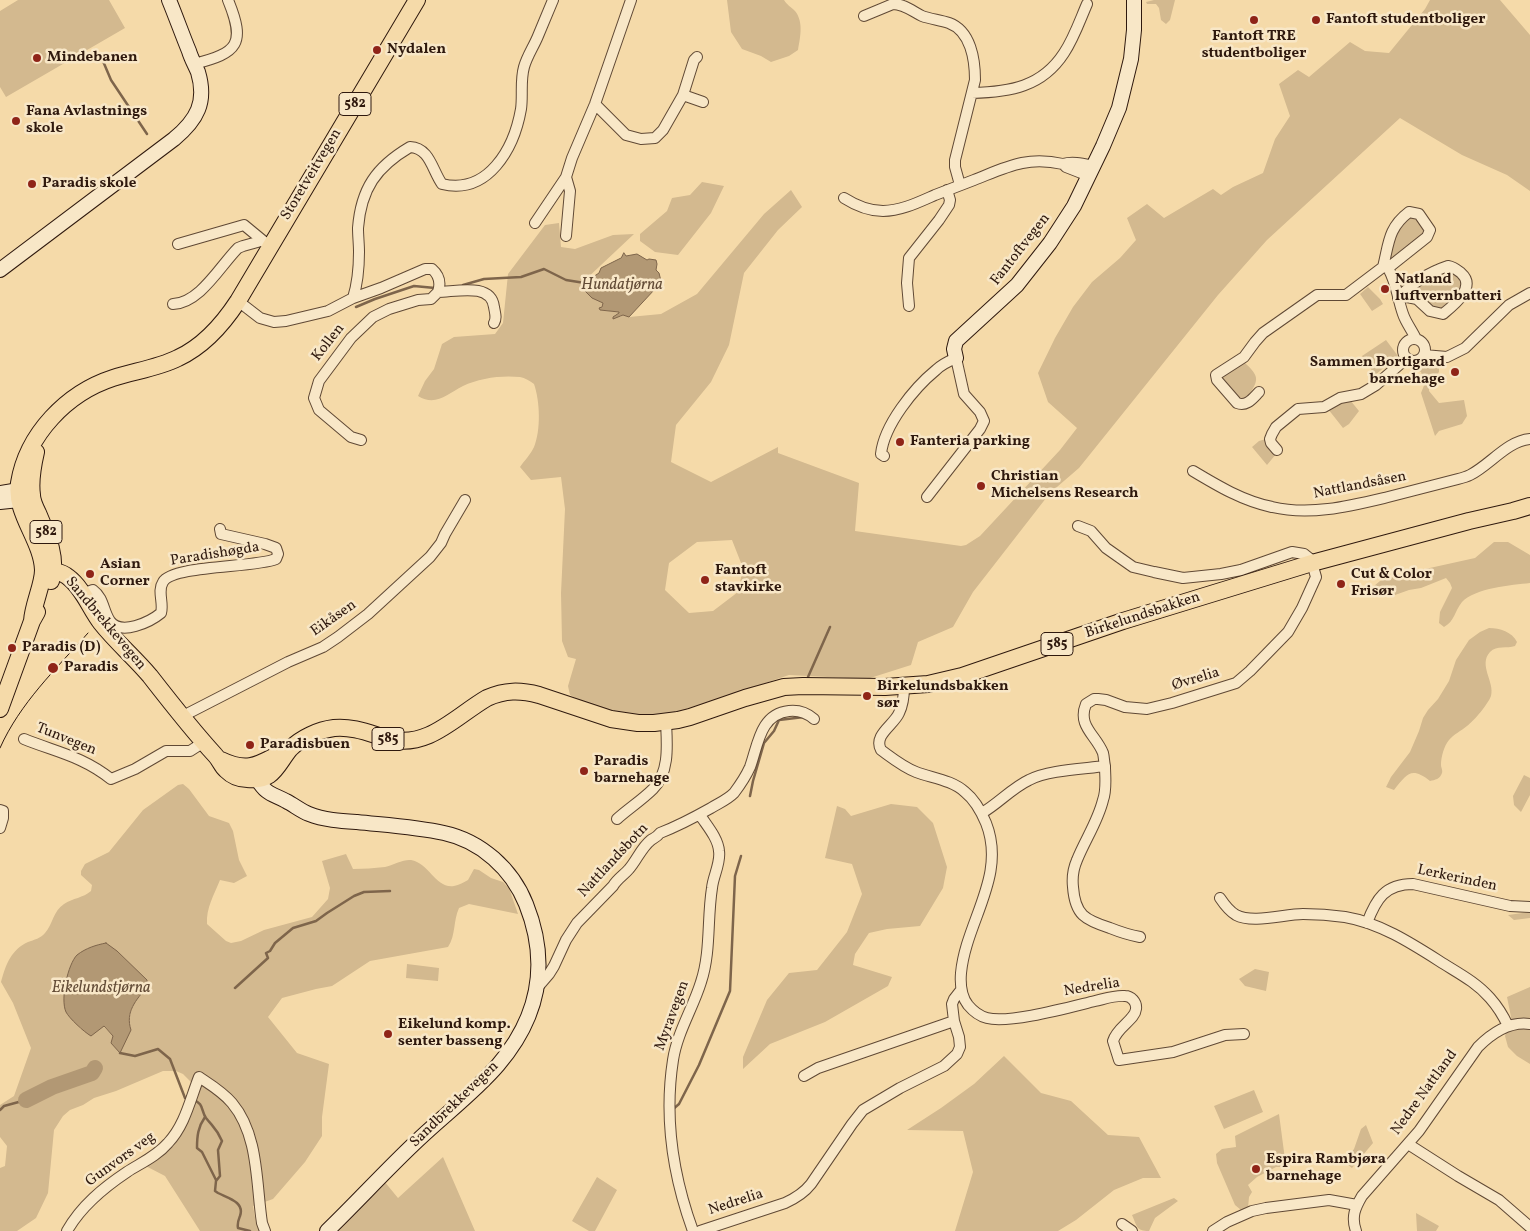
<!DOCTYPE html>
<meta charset="utf-8">
<style>
body{margin:0}
canvas{display:block;background:#f5daa9}
</style>
<canvas width="1530" height="1231"></canvas>
<script>
const g = document.querySelector('canvas').getContext('2d');
g.lineJoin = 'round';
function fillPath(path, color) { g.fillStyle = color; g.fill(path, 'evenodd'); }
function stroke(path, color, width, dash) { g.strokeStyle = color; g.lineWidth = width; g.lineCap = dash ? 'butt' : 'round'; g.setLineDash(dash || []); g.stroke(path); }
function label(font, color, halo, rows, align = 'center') {
  g.font = font + ' Vollkorn,serif'; g.lineWidth = 5; g.setLineDash([]); g.textBaseline = 'middle'; g.strokeStyle = halo; g.fillStyle = color; for (const [text, x, y, turn = 0] of rows) {
    g.save(); g.translate(x, y); g.rotate((+turn || 0) * Math.PI / 180); g.textAlign = isNaN(turn) ? turn : align; if (halo) g.strokeText(text, 0, 0); g.fillText(text, 0, 0); g.restore();
  }
}
const green = new Path2D(`
 M18,0h91l16,28 -119,69 -6,-10v-76z
 M727,0h57c3,5 7,7 11,11 9,11 5,27 3,39l-9,6 -18,6 -10,-6 -19,-7 -11,-17z
 M1154,0h21l-5,20 -4,4 -5,-4 -2,-12 -3,-4h-9l-1,-2z
 M1430,0h70l30,35v156l-23,-16 -45,-20 -62,-37 -133,122 -49,55 -139,173 -29,25 -77,99 -20,35 -35,15 -7,23 -44,14 -78,-4 -119,40 -32,1 -32,-6 -27,-10 -9,-5 -2,-9 8,-27 -8,-2 -6,-16 -1,-48 4,-84 -4,-32 -30,3 -11,-13c4,-6 11,-13 14,-20 7,-17 6,-46 0,-63 -4,-3 -9,-6 -14,-7 -18,-2 -41,1 -57,9 -16,8 -27,21 -45,10l7,-15 9,-12 8,-25 12,-7 41,-3 8,-11 5,-49 37,-49 14,-2 2,24 14,2 38,-14 21,-1 -51,48 8,2 12,19 -3,7 19,2 1,1 -5,2 5,2 3,-2 6,2 32,-3 36,-20 67,-80 27,-24 11,17 -24,23 -34,43 -15,72 -18,37 -35,43 -5,37 40,20 67,-35v6l81,30 -4,48 106,15 5,-1 14,-9 80,-86 17,-22 -29,-26 -10,-29 17,-35 18,-31 19,-25 28,-24 16,-18 -9,-22 20,-14 17,14 49,-29 8,6 12,-8 30,-14 12,-34 15,-23 -11,-32 19,-14 11,7 41,-35 15,9 24,2 36,-44zM732,540l11,28 -5,24 -25,19 -24,2 -24,-23 4,-27 28,-21z
 M702,182l22,4 -13,27 -33,42 -23,-3 -15,-11v-7l27,-23 5,-13 18,-3z
 M1411,214l7,2 8,13c-6,15 -25,25 -39,32l7,-28z
 M1444,270h11l8,15 -4,10 -16,16 -11,-1 -27,-16z
 M1368,287l12,12 3,5 -11,7 -12,-17z
 M1386,340l12,16 -23,19 -13,-19z
 M1244,362c16,15 15,17 4,35l-8,2 -18,-14 1,-12z
 M1429,363l6,1 4,4v4l-10,11v8l10,12 25,-3 3,16 -5,8 -23,7 -4,5 -14,-43 4,-10 -4,-11 -4,-2v-5z
 M1350,400l9,11 -10,13 -6,4 -15,-19 9,-8z
 M1266,439l15,9 -14,17 -15,-18 7,-6z
 M1494,542h14l22,13v28c-18,2 -55,5 -68,19 -8,10 -7,19 -18,25l-5,-4 1,-11 12,-24 -2,-5 -4,-5 -25,10 -12,2 -14,5 -14,1 -7,-3v-7l6,-5 18,-6 77,-17z
 M1489,628c11,0 23,4 28,14l-2,4c-8,3 -18,-1 -25,6 -12,13 5,30 1,44 -3,8 -17,25 -24,30 -6,5 -13,8 -18,14 -5,6 -8,17 -8,25 0,3 2,5 1,8 -2,6 -7,7 -12,8 -19,-15 -23,-7 -36,9l-8,-3 5,-10 19,-25 9,-21 4,-13 5,-8 10,-11 11,-18 7,-21 13,-20 11,-8z
 M1524,775l6,3v17l-9,17 -7,-7 -1,-9z
 M183,784l6,5 20,27 20,7 4,8 6,29 8,16 -13,7 -14,-3c-6,15 -14,28 -13,44l19,17 5,2 10,-2 23,-11 48,-13 16,-18 2,-11 -8,-27 24,-7 7,15c11,0 21,-1 32,-2 8,-2 19,-8 26,-7 18,3 25,29 43,26 5,-1 10,-4 14,-6l6,-11 5,1 12,8 12,4 6,6 9,26 -49,-10 -10,4c-6,13 -3,27 -11,39l-78,14 -38,25 -16,3 -34,9 -14,19 29,36 32,11 -7,53v19l-17,26 -32,37 -20,7 3,17 5,8h-61l-35,-55 -27,-14 25,-15 21,-23 9,-40 -10,-10 -7,-3h-13l-47,20 -22,7 -11,7 -13,5 -7,6 -9,14 -6,63 -12,25 -19,13h-17v-63l5,-2 2,-20 -7,-9v-32l14,-9 17,-48 -18,-45 -12,-21c5,-18 10,-32 27,-40 6,-2 13,-4 17,-9 8,-9 8,-22 19,-29 9,-6 19,-6 27,-13l1,-6 -11,-10v-4l4,-7 24,-12 34,-42 35,-25zM117,951l14,14 2,39 -13,48 -9,-9 2,-7 -10,-10 -22,3 -6,-7z
 M891,804l26,3 16,16 14,44 -4,21 -23,38 -33,3 -18,4 -14,21 -2,11 39,12 -4,9 -63,36 -55,22 -27,25v-12l24,-57 22,-27 28,-3 30,-38 15,-38 -10,-30 -27,-6 12,-52 8,3 6,7z
 M1530,912v6l-16,2 -6,-5z
 M407,964l32,4 -1,13 -32,-3z
 M1255,969l14,3 -3,19 -21,-5 -6,-7z
 M1530,987v77l-13,-8 -9,-9 -3,-11 6,-19 -4,-20z
 M1004,1056l37,37 30,8 37,34 31,2 22,41h-18l-29,12 -38,30 -18,11h-103l18,-59 -10,-41 -56,-1 34,-22 33,-24z
 M1254,1090l9,22 -39,17 -10,-23z
 M1279,1114l7,53h-10l-19,10 -9,8 4,7 -3,5 -1,11 -7,2 -6,-5 -18,-42 -1,-9 6,-5 14,-2 -1,-11z
 M1366,1125l7,18 -21,25 -8,-6 10,-13 7,-20z
 M443,1157l32,74h-141l50,-50 14,17z
 M597,1177l20,13 -22,41h-6l-17,-10z
 M1174,1198l4,3 -23,17 -6,13c-13,0 -12,-5 -17,-16z
 M1416,1213l23,13 -3,5h-19z`);
const water = new Path2D(`
 M624,253l2,3 11,-2 10,6 2,-1 7,1 1,4 -1,6 3,3 2,8 -6,8 -26,28 -6,-2 -10,4v-2l6,-4v-1l-19,-2 -1,-2 3,-1 1,-4 -11,-5 -8,-8 7,-6 2,-7 6,-4 2,-5 20,-10z
 M106,943l11,8 30,29v7c-11,13 -22,25 -16,43l-11,23 -9,-10 2,-7 -9,-10 -13,10c-7,-4 -22,-18 -25,-24 -6,-13 2,-48 11,-57 9,-7 19,-10 29,-12z`);
const stream = new Path2D(`
 M100,54l11,26 36,54
 M463,285l21,-6 37,-2 23,-8 22,11 25,4
 M356,307l19,-8 39,-13 21,2
 M808,677l22,-50
 M750,796l3,-15 11,-38 10,-12 5,-11 25,-3
 M235,988l33,-30 -2,-5 4,-2 5,-8 18,-15 23,-7 11,-8 27,-17 10,-4 26,-1
 M120,1053l15,3 23,-7 12,10 15,39 3,1
 M193,1100c11,3 8,11 13,18 8,10 11,11 16,23l-4,9 2,26 -4,5 -1,10 3,2c10,5 27,9 22,23 -2,5 -3,7 -2,12l12,3
 M0,1110l4,-4 22,-6
 M672,1110l7,-6 20,-39 31,-74 5,-115 6,-20
 M205,1117c-7,10 -8,19 -8,31l5,4 14,28`);
const river = new Path2D(`
 M26,1100l26,-13 40,-14 3,-5`);
const street = new Path2D(`
 M864,16l29,-12c11,0 19,7 29,12 8,3 18,4 27,7 22,8 26,37 26,57l-20,80v7l5,18
 M194,64c44,-11 52,-20 34,-64
 M972,93c38,-1 70,-6 92,-40 10,-15 16,-33 23,-49
 M683,95l20,7
 M595,104l31,31 15,4 14,-1 8,-8 20,-35 11,-35 3,-3
 M1063,164l3,3 23,9
 M566,177l4,14 -4,45
 M844,198c11,7 25,13 39,13 18,0 36,-9 52,-16 13,-5 26,-10 39,-15 33,-13 52,-24 89,-16 10,-3 21,0 31,2
 M535,223l31,-46 6,-19 23,-54 36,-104
 M178,244l66,-19 23,19
 M1448,266c6,1 8,3 13,7 16,14 -7,32 -18,41l-13,-3 -13,-12 -10,-2 -9,1c15,-15 29,-25 50,-32z
 M1383,267c6,-24 5,-39 26,-55l10,2 11,16 -3,7 -39,31
 M438,292c17,0 53,-10 56,15 1,6 3,11 0,16
 M353,298l28,-10 44,-19h7c7,6 9,14 6,23l-7,7 -13,1 -29,9 -16,8 -22,21 -32,43 -5,17 5,12 32,27 10,3
 M238,301l22,17 14,4 12,-1 42,-10 25,-13c5,-16 6,-30 6,-46 0,-8 -1,-16 -1,-24 3,-39 18,-61 52,-81 20,1 22,23 32,37 46,11 72,-35 79,-75 2,-13 -1,-28 3,-42 3,-11 10,-21 14,-31 5,-12 10,-24 15,-36
 M173,304c27,-1 47,-38 65,-56l5,-2 18,-5
 M909,306l-2,-23 2,-25 30,-38 10,-15 1,-5 -3,-10
 M1403 350a11 11 0 1 1 22 0a11 11 0 1 1-22 0Z
 M1424,355l23,2 18,-9 44,-43 21,-12
 M1259,392c-6,6 -12,15 -22,11l-20,-23 -1,-5 28,-18 11,-15 8,-9 54,-38h29l37,-28 5,1c9,16 9,29 15,46 3,9 9,16 13,25
 M1277,450l-6,-7 -1,-4 2,-5 4,-7 22,-18 26,-2 16,-9 21,-4 15,-9 31,-27
 M884,456l-3,-2c3,-29 33,-66 55,-84 5,-5 13,-9 20,-12l8,36 16,18 4,9 -4,8 -53,68
 M1193,471c25,15 50,30 79,36 39,9 78,-1 116,-10 24,-6 47,-12 70,-18 4,-1 8,-2 12,-4 20,-10 37,-34 60,-36
 M1078,526l13,5 15,17 27,19 21,5 29,6 38,-4 20,-4 51,-18 12,2 5,4 3,5 4,14 -14,31 -14,24 -38,39 -14,12 -64,20 -25,6 -22,-2 -19,-7 -8,-1h-4l-8,5c-9,22 10,31 17,49 1,4 1,9 2,13
 M82,594l11,-4c11,8 10,21 17,31 11,15 40,1 51,-8 3,-10 -4,-22 2,-31 10,-17 91,-14 113,-23l2,-5 -2,-6 -11,-4 -44,-10 -1,-5
 M904,686c0,9 -1,19 -5,27 -5,12 -26,22 -18,37 11,8 22,17 35,22 16,6 36,8 49,20 10,8 16,19 21,31 21,53 -20,98 -25,150 -1,12 0,23 7,32 5,6 11,11 19,13 22,6 83,-11 108,-17 9,-2 20,-6 30,-5 6,0 12,6 11,13 -1,11 -19,18 -23,32l6,19 54,-8 52,-17 19,-1
 M181,717l107,-55 35,-15 15,-10 30,-23 62,-57 11,-14 4,-9 20,-34
 M24,739c32,13 58,17 87,40l24,-10 31,-18h24l14,-9
 M0,810l3,1v7l-3,10
 M982,813c17,-10 30,-25 47,-33 19,-10 54,-11 76,-14 0,11 2,23 -2,34 -5,21 -18,40 -26,60 -4,9 -5,18 -4,27 2,28 12,33 37,41 10,4 19,7 30,9
 M617,819c11,-10 25,-19 36,-30 17,-17 14,-45 13,-67
 M1220,898c4,6 9,13 16,17 17,9 48,-1 67,-1 14,0 28,1 42,3 36,6 69,28 99,47 16,10 33,19 46,34 8,9 13,17 18,28
 M1367,923c9,-24 18,-39 46,-39l97,22 20,1
 M537,988l12,-14 5,-8 12,-26 11,-17 36,-37c4,-7 11,-11 16,-17 8,-9 12,-21 22,-29 3,-2 6,-3 9,-7 18,-7 35,-16 51,-25 8,-5 16,-8 23,-15 6,-8 12,-17 16,-26 8,-22 10,-53 39,-56 9,-1 18,2 25,8
 M804,1076l14,-8 136,-47
 M1408,1144l50,32 41,24 31,27
 M1122,1224l10,7
 M67,1231c14,-25 36,-43 60,-59 14,-9 30,-16 41,-29 17,-18 22,-43 31,-66 12,8 24,15 33,26 27,32 24,81 30,120l3,8
 M693,1231c-20,-55 -29,-113 -20,-171 4,-27 20,-52 28,-78 10,-30 6,-63 11,-94 1,-12 9,-25 7,-37 -1,-13 -12,-25 -19,-36
 M700,1231l85,-28c11,-5 19,-10 26,-19l41,-60 11,-14 37,-22 44,-22 13,-12 3,-7 -1,-10 -5,-16 -2,-17 2,-5 7,-9
 M1213,1231l14,-9 25,-11 14,-3 63,-8 28,5
 M1356,1231c-5,-14 -1,-23 6,-35l57,-65 59,-84c14,-14 32,-26 52,-23`);
const secondary = new Path2D(`
 M0,270l174,-131c23,-19 33,-37 24,-67 -3,-7 -7,-14 -9,-21 -7,-17 -13,-34 -20,-51
 M956,358l-2,-9 2,-8 61,-56 33,-42 24,-37 29,-60 16,-38 12,-49 3,-29v-30
 M0,493l19,-3 9,4
 M0,502l19,-2 9,-3
 M258,770l-1,9c10,16 14,14 29,22 8,4 15,10 23,13 15,6 32,7 48,8 28,3 60,5 87,11 37,8 68,36 82,71 24,60 13,113 -28,161 -23,27 -55,51 -80,75 -32,30 -60,61 -91,91`);
const primary = new Path2D(`
 M36,452c-3,13 -6,29 -4,43 0,6 3,12 6,18 9,21 20,45 13,68
 M43,571c9,0 18,0 25,6 15,11 22,32 33,46 15,19 34,35 49,53 21,27 42,54 65,79 5,5 6,11 11,15 6,6 13,9 21,9 27,3 29,-13 43,-30 11,-11 28,-19 44,-21 19,-2 37,6 55,11 39,10 67,-23 98,-41 18,-8 33,-8 52,-3l72,24 27,4h16l24,-3 12,-3 55,-19 39,-11 19,-1 82,1 43,-3 34,-8 161,-55 189,-58 157,-42 44,-10 17,-5
 M32,621c1,-17 11,-36 11,-51 -1,-30 -29,-57 -24,-87 8,-49 48,-90 94,-105 22,-7 45,-10 65,-20 26,-12 45,-34 60,-57l179,-301
 M0,709l32,-88 5,-9
 M221,760c31,15 41,1 68,-11`);
const tram = new Path2D(`
 M0,748c20,-45 56,-79 88,-115`);
const markers = [
 [1254,20,5,"#8f2418"],
 [1316,20,5,"#8f2418"],
 [377,50,5,"#8f2418"],
 [37,58,5,"#8f2418"],
 [16,121,5,"#8f2418"],
 [32,184,5,"#8f2418"],
 [1385,289,5,"#8f2418"],
 [1455,372,5,"#8f2418"],
 [900,442,5,"#8f2418"],
 [981,486,5,"#8f2418"],
 [90,574,5,"#8f2418"],
 [705,580,5,"#8f2418"],
 [1341,584,5,"#8f2418"],
 [12,648,5,"#8f2418"],
 [53,668,6,"#8f2418"],
 [867,696,5,"#8f2418"],
 [250,745,5,"#8f2418"],
 [584,771,5,"#8f2418"],
 [388,1034,5,"#8f2418"],
 [1256,1169,5,"#8f2418"]
];
const shields = [
 [355,104,32],
 [46,532,32],
 [1057,644,32],
 [388,739,32]
];
const shieldNames = [
 ["582",355,104],
 ["582",46,532],
 ["585",1057,644],
 ["585",388,739]
];
const poiNames = [
 ["Fantoft studentboliger",1326,20],
 ["Fantoft TRE",1254,37,"center"],
 ["studentboliger",1254,54,"center"],
 ["Nydalen",387,50],
 ["Mindebanen",47,58],
 ["Fana Avlastnings",26,112],
 ["skole",26,129],
 ["Paradis skole",42,184],
 ["Natland",1395,280],
 ["luftvernbatteri",1395,297],
 ["Sammen Bortigard",1445,363,"right"],
 ["barnehage",1445,380,"right"],
 ["Fanteria parking",910,442],
 ["Christian",991,477],
 ["Michelsens Research",991,494],
 ["Asian",100,565],
 ["Corner",100,582],
 ["Fantoft",715,571],
 ["stavkirke",715,588],
 ["Cut & Color",1351,575],
 ["Frisør",1351,592],
 ["Paradis (D)",22,648],
 ["Paradis",64,668],
 ["Birkelundsbakken",877,687],
 ["sør",877,704],
 ["Paradisbuen",260,745],
 ["Paradis",594,762],
 ["barnehage",594,779],
 ["Eikelund komp.",398,1025],
 ["senter basseng",398,1042],
 ["Espira Rambjøra",1266,1160],
 ["barnehage",1266,1177]
];
const streetNames = [
 ["Storetveitvegen",312,175,-59],
 ["Fantoftvegen",1021,250,-52],
 ["Kollen",329,343,-52],
 ["Nattlandsåsen",1360,486,-11],
 ["Paradishøgda",215,555,-9],
 ["Birkelundsbakken",1143,616,-18],
 ["Eikåsen",334,619,-35],
 ["Sandbrekkevegen",105,624,50],
 ["Øvrelia",1196,680,-17],
 ["Tunvegen",66,740,22],
 ["Nattlandsbotn",614,861,-47],
 ["Lerkerinden",1457,879,12],
 ["Nedrelia",1092,988,-9],
 ["Myravegen",673,1016,-70],
 ["Nedre Nattland",1425,1093,-54],
 ["Sandbrekkevegen",455,1105,-44],
 ["Gunvors veg",121,1160,-36],
 ["Nedrelia",736,1203,-18]
];
const waterNames = [
 ["Hundatjørna",622,286],
 ["Eikelundstjørna",101,989]
];
fillPath(green, '#d3b98f');
fillPath(water, '#b29874');
stroke(water, '#7e654b', 1);
stroke(stream, '#7e654b', 2.5);
stroke(river, '#b29874', 16);
stroke(street, '#604935', 12);
stroke(secondary, '#2f190e', 16);
stroke(primary, '#2f190e', 18);
stroke(street, '#f8e7c7', 10);
stroke(secondary, '#f8e7c7', 14);
stroke(primary, '#f5daa9', 16);
stroke(tram, '#2f190e', 1);
for (const [x, y, r, color] of markers) { const dot = new Path2D(); dot.arc(x, y, r, 0, 2 * Math.PI); g.fillStyle = color; g.fill(dot); stroke(dot, '#f8e7c7', 2); }
for (const [x, y, w] of shields) { const box = new Path2D(); box.roundRect(x - w / 2, y - 11.5, w, 23, 4); g.fillStyle = '#f8e7c7'; g.fill(box); stroke(box, '#2f190e', 1); }
label('bold 14px', '#2f190e', null, shieldNames);
label('bold 15px', '#2f190e', '#f8e7c7', poiNames, 'left');
label('15px', '#2f190e', '#f8e7c7', streetNames);
label('italic 16px', '#634c37', '#f8e7c7', waterNames);
</script>
